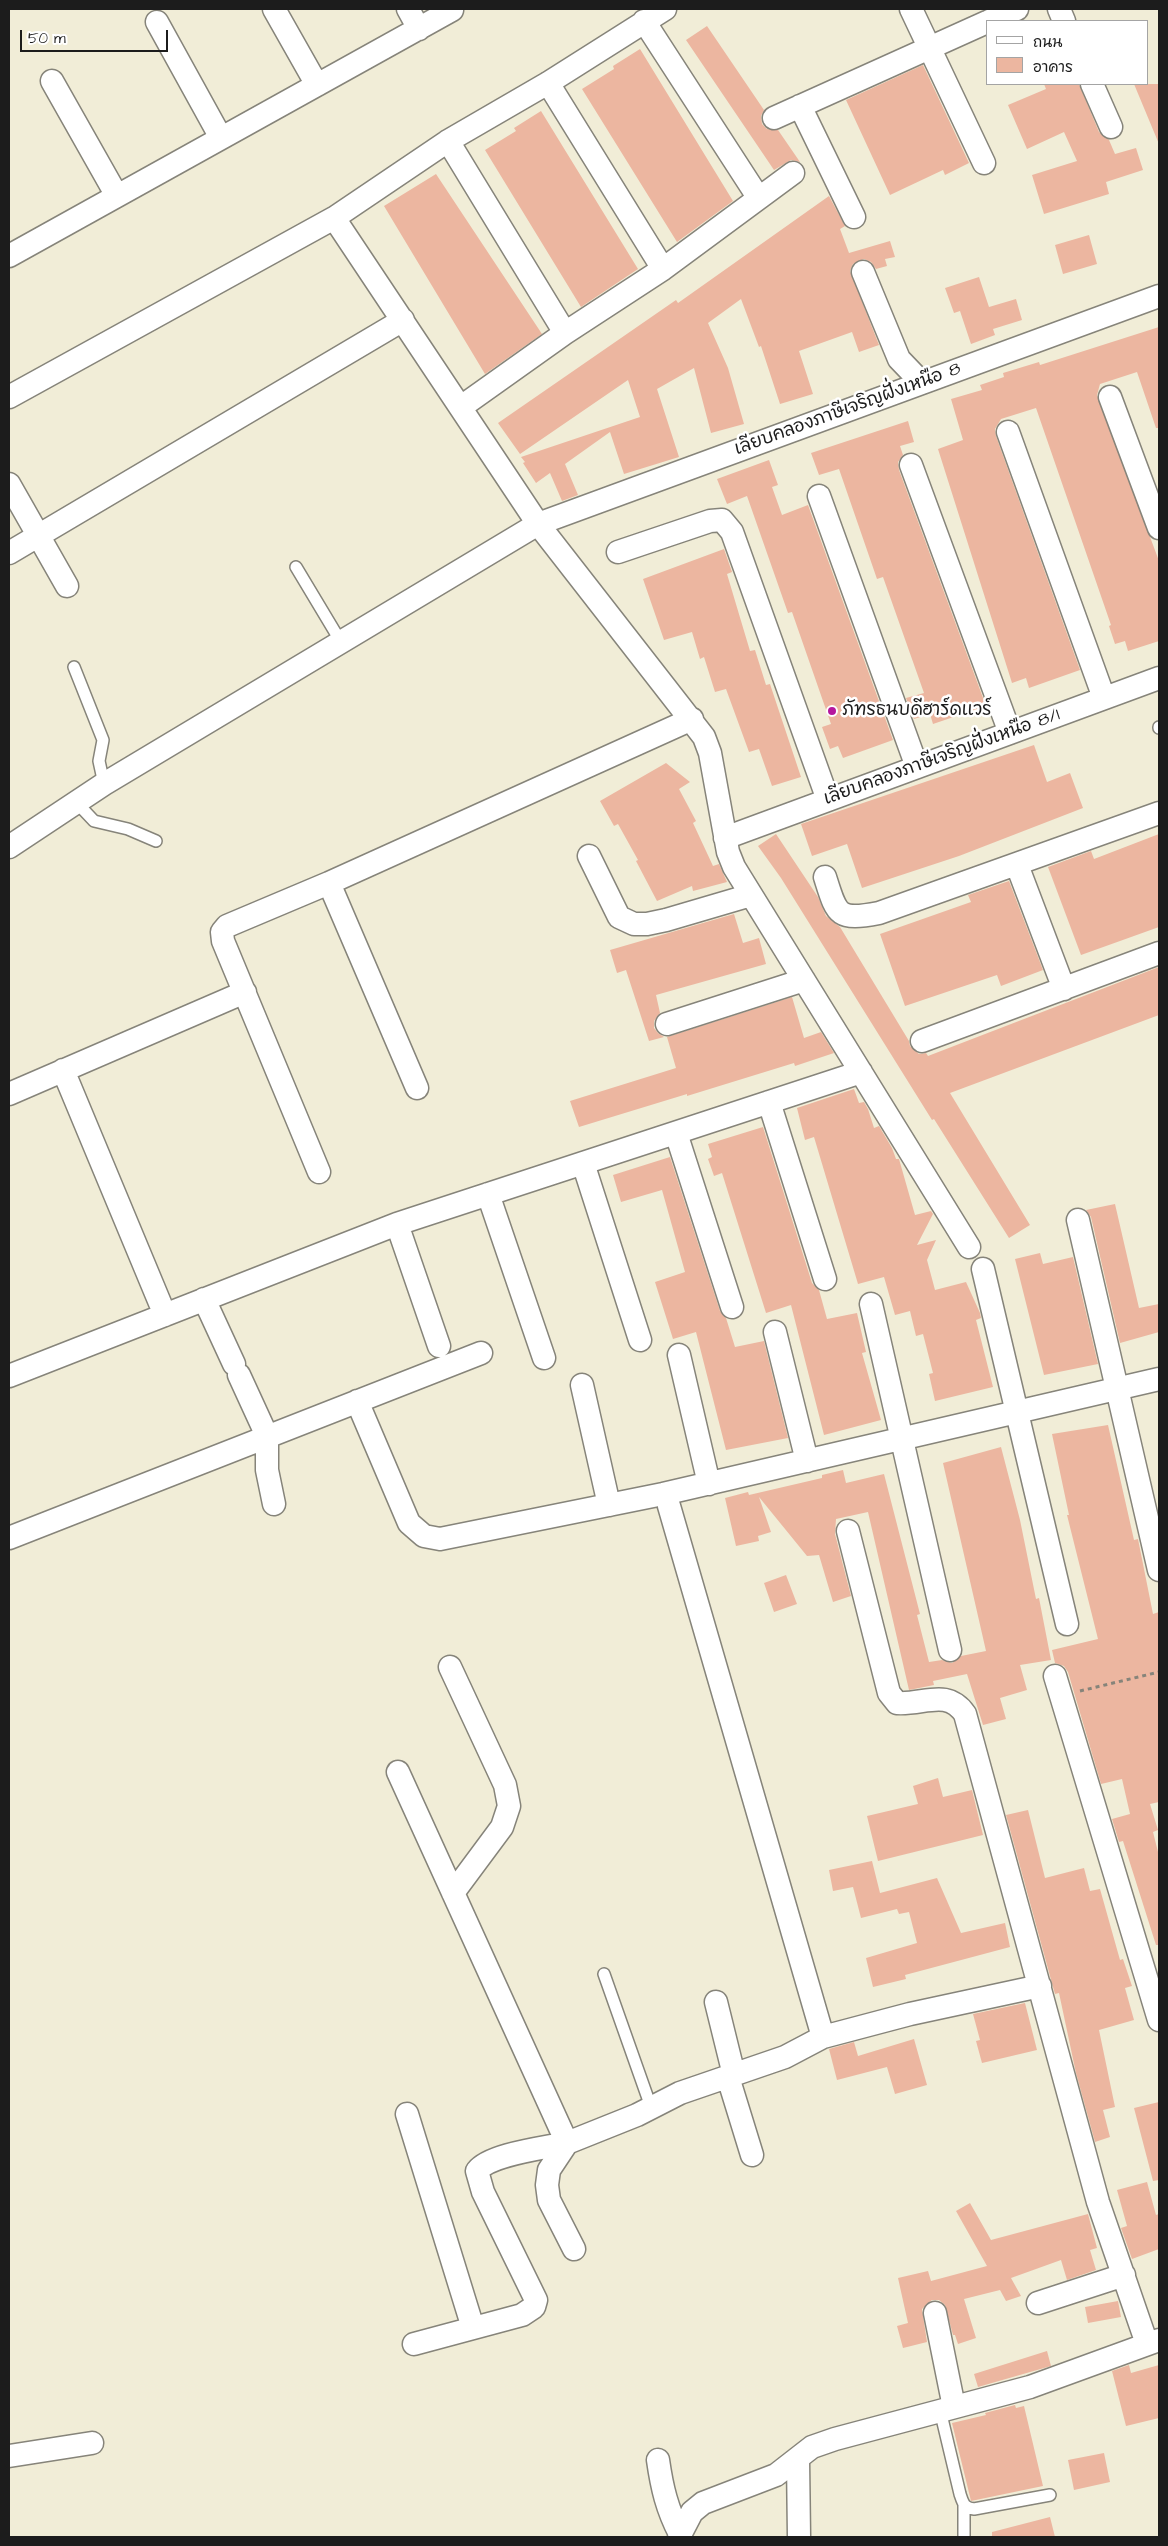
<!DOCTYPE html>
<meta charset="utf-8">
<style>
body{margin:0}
#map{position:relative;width:1168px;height:2546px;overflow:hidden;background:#f1edd7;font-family:"Architects Daughter","Playpen Sans Thai",sans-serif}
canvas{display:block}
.frame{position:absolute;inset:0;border:10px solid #1c1c1c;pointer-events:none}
.legend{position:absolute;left:986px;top:20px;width:162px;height:65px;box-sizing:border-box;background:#fff;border:1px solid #a4a4a4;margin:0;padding:6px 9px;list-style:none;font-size:15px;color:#1c1c1c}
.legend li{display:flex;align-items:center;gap:10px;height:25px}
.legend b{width:25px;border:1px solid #a4a4a4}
.scale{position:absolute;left:20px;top:30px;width:148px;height:22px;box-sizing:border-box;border:2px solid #1c1c1c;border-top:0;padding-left:6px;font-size:15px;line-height:18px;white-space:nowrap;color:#1c1c1c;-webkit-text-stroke:4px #fff;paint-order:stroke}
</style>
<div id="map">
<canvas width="1168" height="2546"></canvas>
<div class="frame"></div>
<ul class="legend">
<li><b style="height:6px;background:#fff"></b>ถนน</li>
<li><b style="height:14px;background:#ecb6a0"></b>อาคาร</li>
</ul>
<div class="scale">50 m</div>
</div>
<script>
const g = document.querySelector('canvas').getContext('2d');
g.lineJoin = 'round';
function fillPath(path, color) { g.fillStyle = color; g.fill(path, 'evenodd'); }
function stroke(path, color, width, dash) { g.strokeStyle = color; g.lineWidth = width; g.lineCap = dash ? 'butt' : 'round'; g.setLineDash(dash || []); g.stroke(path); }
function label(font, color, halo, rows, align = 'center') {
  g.font = font + ' "Architects Daughter","Playpen Sans Thai",sans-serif'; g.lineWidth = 5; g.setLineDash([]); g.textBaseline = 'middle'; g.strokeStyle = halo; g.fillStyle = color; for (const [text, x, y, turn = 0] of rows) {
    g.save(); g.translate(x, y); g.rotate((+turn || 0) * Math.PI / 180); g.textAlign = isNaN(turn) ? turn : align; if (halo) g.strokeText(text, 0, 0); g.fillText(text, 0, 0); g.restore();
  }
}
const building = new Path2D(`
 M707,26l57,84 -3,6 1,8 5,5 11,1 22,32 -9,-2 -17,10 -88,-130z
 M640,49l93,152 -56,41 -95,-153 32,-20 -1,-3z
 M923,65l46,98 -24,12 -2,-5 -53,25 -44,-95z
 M1044,84h35l20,48 10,8 6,14 21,-6 7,22 -37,12 3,12 -65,20 -12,-39 45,-14 -13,-29 -37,17 -19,-44 38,-16z
 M1134,84h25v60z
 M541,111l97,158 -57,38 -96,-157 31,-19 -2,-3z
 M436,174l106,160 -57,40 -101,-168z
 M829,196l16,30 -5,3 9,24 41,-12 5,16 -10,2 2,7 -11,3 -5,-7 -7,-3 -11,5 -3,7 29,74 -20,7 -7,-20 -53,19 14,43 -33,10 -19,-58 -2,1 -18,-48 -33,24 20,45 16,56 -33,9 -17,-65 -37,21 22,68 -55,17 -14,-42 -45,32 13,31 -16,6 -12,-28 -14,10 -13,-20 2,-1 -4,-5 119,-40 -12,-37 -108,74 -22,-31 178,-123 2,3z
 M1089,235l8,29 -34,10 -8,-29z
 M979,277l10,30 27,-8 6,21 -29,9 2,6 -24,9 -11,-33 -6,2 -9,-25z
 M1159,327v101h-3l-19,-56 -37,12 -3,11 62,166v80l-31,10 -3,-10 -10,3 -6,-18 2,-1 -75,-217 -35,11 -6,10 1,7 84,234 -51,18 -3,-10 -14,5 -74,-234 25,-9 -12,-41 31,-9 -2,-5 24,-8 -1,-4 36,-11 1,3z
 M908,421l6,21 -14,4 3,9 -5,7 1,8 87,236 -53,18 -3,-10 -16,5 -8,-21 18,-5 -41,-116 -6,2 -38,-110 -20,6 -8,-22z
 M769,460l9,25 -6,2 10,28 26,-10 85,235 -50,18 -5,-12 -8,3 -8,-22 9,-3 -39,-112 -4,1 -41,-117 -20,8 -10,-25z
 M724,549l8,23 -5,2 23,77 5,-1 11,35 4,-1 31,93 -29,9 -13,-37 -10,3 -23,-63 -11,3 -11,-35 -4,2 -8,-27 -28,8 -21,-61z
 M1034,745l13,37 23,-9 13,35 -124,48 -97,32 -15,-44 -35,12 -11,-32z
 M666,763l24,19 -11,7 17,32 -3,2 20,43 6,-2 8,18 -34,9 -1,-5 -35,15 -21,-40 2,-1 -20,-36 -4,2 -14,-25z
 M776,834l42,63 8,19 14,11 69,114 1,5 9,8 7,-1 2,3 231,-89v48l-209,78 80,132 -21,13 -75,-119 -2,1 -151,-242 -23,-32z
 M1159,834v93l-78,28 -33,-88 43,-16 3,8z
 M1009,881l34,89 -42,16 -4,-11 -92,31 -25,-72 91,-32 -3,-7z
 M734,914l9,29 16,-5 7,26 -110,31 4,18 -6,8v7l4,5 6,4 -15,4 -23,-71 -9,3 -7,-23z
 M792,997l12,41 17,-6 13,21 -39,13 -1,-3 -107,33v-2l-108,33 -9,-26 106,-33 -9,-31z
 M854,1089l5,14 5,-1 4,7 6,19 5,-2 13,22 4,11h3l16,56 16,-4 2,3 -16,31 19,-5 -9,20 8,30 31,-8 14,31 1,5 -5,2 17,67 -58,14 -6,-27 4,-1 -10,-39 -7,2 -6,-25 -15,4 -11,-38 -26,7 -44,-147 -9,3 -8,-32z
 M763,1127l49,156 7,7 8,29 30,-6 9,39 -4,1 19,67 -57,15 -33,-130 -25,8 -44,-140 -8,3 -6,-17 4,-2 -4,-13z
 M670,1157l50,154 6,7 9,29 29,-6 24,97 -62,12 -30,-118 -23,7 -18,-57 30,-10 -23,-82 -41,12 -8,-27z
 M1115,1204l24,104 20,-4v28l-39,11 -29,-126 -5,-7z
 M1040,1253l3,11 30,-7 25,107 -54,11 -29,-116z
 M1108,1425l26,115 4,-1 15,75 6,-2v190l-9,2 8,26 -5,2 6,24v89h-3l-33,-104 -4,1 -7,-23 18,-5 -8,-35 -21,5 -33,-112 -4,-6 -9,-3 -3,-13 46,-11 -31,-124h2l-17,-81z
 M1001,1447l19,73 16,79 3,-1 12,62 -31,5 7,25 -27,8 6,21 -23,6 -16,-51 -34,7 1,4 -25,5 -41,-178 -32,7 -1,15 16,62 -18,6 -14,-47 -12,1 -48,-59 12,35 -13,4 1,5 -23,5 -11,-48 23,-6 1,3 73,-17v-3l21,-5 3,13 38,-9 36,140 -3,1 12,47 13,-2 10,3 9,-7 25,-5 -43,-188z
 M786,1575l11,29 -23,8 -10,-29z
 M938,1778l5,19 29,-7 11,45 -105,26 -11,-45 51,-12 -5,-18z
 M1028,1810l17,68 39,-10 6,23 10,-2 20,71 3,-1 9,27 -7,2 9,32 -35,10 16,77 -12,3 7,27 -15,5 -19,-69 -17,-80 -4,1 -2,-7 -47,-172z
 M872,1861l8,32 57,-15 24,55 44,-10 5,24 -105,28 1,4 -33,8 -7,-29 51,-15 -8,-31 -10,2 -2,-5 -36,9 -8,-31 -20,4 -4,-21z
 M1025,2003l12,47 -55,13 -6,-22 4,-1 -7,-26z
 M914,2039l13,46 -32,9 -8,-27 -50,13 -8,-31 25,-7 4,14z
 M1159,2102v78l-6,1 -19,-73z
 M1147,2182l9,33 3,-1v35l-27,10 -11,-31 6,-2 -10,-36z
 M970,2203l21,37 97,-26 9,34 -7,2 6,20 -29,10 -6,-20 -50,18 10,18 -15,5 -6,-11 -36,9 12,39 -18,6 -3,-9h-2l-8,-30 -6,-5h-7l-10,9 5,33 -24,6 -6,-22 11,-3 -10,-45 30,-7 3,10 56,-15 -31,-55z
 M1118,2301l3,16 -33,6 -3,-16z
 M1047,2351l4,15 -73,21 -4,-13z
 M1129,2365l2,8 28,-8v53l-33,8 -14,-55z
 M1015,2405l1,3 8,-2 19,80 -72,15 -19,-78 34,-8 -1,-2z
 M1104,2453l6,29 -36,8 -6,-30z
 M1050,2517l5,20h-63v-5z`);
const path = new Path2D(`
 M1080,1691l79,-19`);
const service = new Path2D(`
 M296,567l45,75
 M74,667l29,73 -4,21 5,23
 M1159,727v1
 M77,803l17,18 34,8 28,12
 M604,1974l47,133
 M940,2410l20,84c3,9 4,14 14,15l76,-14
 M964,2505v32`);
const minor = new Path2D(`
 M274,9l43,76
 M408,9l11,20
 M911,9l73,154
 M1059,9l5,12
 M644,21l114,176
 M989,21l28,-12
 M157,22l64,116
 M52,81l65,115
 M548,83l115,186
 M1092,84l19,43
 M800,106l54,111
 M774,118l213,-96
 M448,141l117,192
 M334,218l204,306 166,213 6,16 18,99 6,15 235,380
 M9,256l443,-246
 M863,272l36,87 23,24
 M9,397l325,-179 114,-77 100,-58 117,-74
 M1110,397l49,131
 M461,407l104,-74 98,-64 130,-96
 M1008,432l96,266
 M911,465l99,268
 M9,484l58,102
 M819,496l98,271
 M618,552l92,-31 12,-1 10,12 96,268
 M9,553l394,-233
 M725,838l434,-160
 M9,847l95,-63 434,-260 621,-228
 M589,856l30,61 15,7h13l19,-4 85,-25
 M1017,865l47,124
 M825,877c12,38 12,44 54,36l280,-100
 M329,883l88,205
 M667,1024l137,-44
 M922,1041l237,-88
 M63,1070l102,245
 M9,1094l236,-102
 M769,1102l56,177
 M676,1133l56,174
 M583,1163l57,177
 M319,1172l-96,-231 -1,-9 5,-6 102,-43 363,-164
 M488,1194l56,164
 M1078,1220l81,350
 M397,1224l42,122
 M983,1269l84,355
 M204,1299l30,65
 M871,1304l79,346
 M775,1332l32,129
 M679,1355l30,129
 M239,1375l28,61v34l7,34
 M9,1376l388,-152 464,-152
 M582,1385l27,120
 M357,1401l52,122 15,13 16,3 223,-45 496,-115
 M669,1506l154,531
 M848,1531l41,162 8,10c27,2 50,-15 68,11l133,488 49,142
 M9,1538l472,-185
 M450,1667l55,118 4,21 -7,21 -49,66
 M1055,1676l104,344
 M398,1772l169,371c-22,5 -77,11 -90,28l6,21 53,108 -2,7 -12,8 -108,29
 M716,2002l18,73
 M728,2077l24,78
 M407,2114l66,214
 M574,2249l-25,-49 -2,-15 2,-15 18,-27 70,-28 43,-22 105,-36 38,-20 87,-23 130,-28
 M1038,2303l86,-28
 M935,2313l19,94
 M9,2456l83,-13
 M658,2460c4,28 9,49 22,74
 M798,2460l1,77
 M679,2537l13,-25 11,-9 73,-28 36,-28 23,-8 195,-52 129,-47`);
const markers = [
 [832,711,5,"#b5179e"]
];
const streetNames = [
 ["เลียบคลองภาษีเจริญฝั่งเหนือ 8",848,410,-20],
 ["เลียบคลองภาษีเจริญฝั่งเหนือ 8/1",942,758,-20]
];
const poiNames = [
 ["ภัทรธนบดีฮาร์ดแวร์",842,711]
];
fillPath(building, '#ecb6a0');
stroke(service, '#86847a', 14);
stroke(minor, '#86847a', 25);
stroke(path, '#86847a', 3, [4, 4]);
stroke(service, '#fff', 11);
stroke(minor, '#fff', 22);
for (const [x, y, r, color] of markers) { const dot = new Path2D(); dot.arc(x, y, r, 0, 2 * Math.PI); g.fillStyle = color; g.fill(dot); stroke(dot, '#fff', 2); }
label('18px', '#1c1c1c', '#fff', streetNames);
label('18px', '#1c1c1c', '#fff', poiNames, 'left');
</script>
